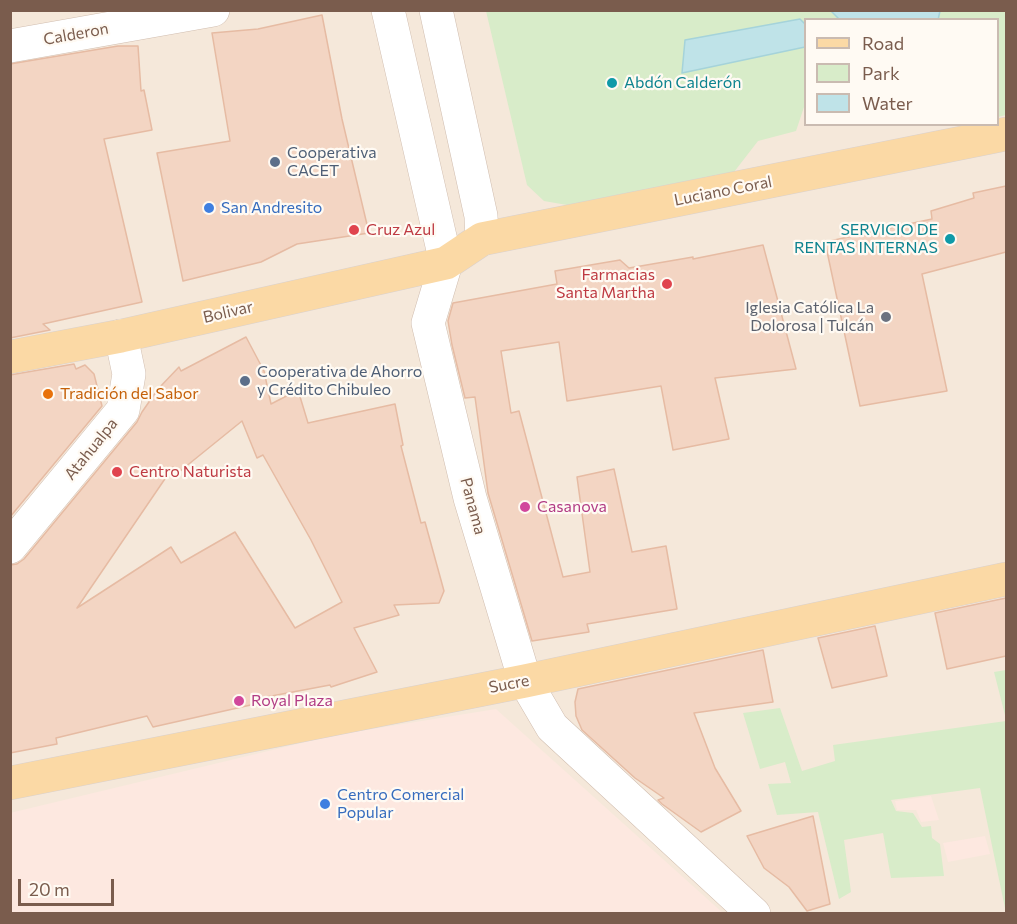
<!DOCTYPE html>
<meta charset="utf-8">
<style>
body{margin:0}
#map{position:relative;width:1017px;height:924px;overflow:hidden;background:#fdf6ec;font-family:Commissioner,sans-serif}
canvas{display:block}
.frame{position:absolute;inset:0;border:12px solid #7a5c4d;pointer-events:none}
.legend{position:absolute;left:804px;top:18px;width:195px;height:108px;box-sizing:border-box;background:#fffaf3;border:2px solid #cabbb1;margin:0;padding:8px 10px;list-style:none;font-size:18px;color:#7a5c4d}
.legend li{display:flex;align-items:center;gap:12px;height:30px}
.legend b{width:30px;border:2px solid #cabbb1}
.scale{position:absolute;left:18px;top:879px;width:96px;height:27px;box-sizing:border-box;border:3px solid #7a5c4d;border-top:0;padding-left:8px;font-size:18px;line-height:21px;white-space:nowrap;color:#7a5c4d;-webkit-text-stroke:4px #fffaf3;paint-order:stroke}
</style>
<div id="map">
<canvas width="1017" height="924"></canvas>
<div class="frame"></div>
<ul class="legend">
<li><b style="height:8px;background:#fbd9a5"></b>Road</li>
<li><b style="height:16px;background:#d8ecc9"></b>Park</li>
<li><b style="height:16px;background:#bfe3e8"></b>Water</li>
</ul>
<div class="scale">20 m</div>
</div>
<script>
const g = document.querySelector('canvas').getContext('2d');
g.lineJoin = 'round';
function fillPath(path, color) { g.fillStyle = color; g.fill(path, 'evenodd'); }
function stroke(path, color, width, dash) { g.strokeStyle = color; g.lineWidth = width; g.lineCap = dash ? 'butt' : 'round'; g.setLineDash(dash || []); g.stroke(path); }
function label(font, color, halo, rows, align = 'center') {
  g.font = font + ' Commissioner,sans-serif'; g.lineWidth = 4.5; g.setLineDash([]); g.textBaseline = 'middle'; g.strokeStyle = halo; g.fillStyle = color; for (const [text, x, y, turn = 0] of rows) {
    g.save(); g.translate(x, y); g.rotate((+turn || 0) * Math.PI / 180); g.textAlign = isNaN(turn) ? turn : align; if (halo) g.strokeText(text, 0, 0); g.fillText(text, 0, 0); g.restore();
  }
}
const residential = new Path2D(`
 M11,11h995v902h-995zM806,20h192v104h-192z`);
const commercial = new Path2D(`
 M496,709l227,204h-712l-1,-100 325,-78z
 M931,796l8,24 -18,2 -5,-12h-19l-2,-9z
 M985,836l5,18 -42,8 -5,-19z`);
const green = new Path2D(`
 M486,11h520v104l-8,2v-97h-192l-1,84 -9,27 -38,10 -24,31 -167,33 -23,-4 -17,-16z
 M1006,670v49l-12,-47z
 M780,708l22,63 33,-10 -2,-16 173,-24v192l-26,-125 -89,12 5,11 17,2 9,14 9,-1 1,12 8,6 4,32 -53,2 -8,-45 -39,7 7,52 -12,7 -21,-87 -41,3 -9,-31 23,-1 -6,-21 -25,7 -17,-56z`);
const water = new Path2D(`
 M831,11h109l-2,9 -99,-1z
 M800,19l5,5v23l-123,26 3,-33z`);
const building = new Path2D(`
 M322,15l20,104 27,114 -72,11 -36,18 -78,19 -26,-128 73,-12 -18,-108 46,-4z
 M118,46h20l3,45 3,-1 8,40 -48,9 38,163 -99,22 7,6 -40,8v-274z
 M1006,186v66l-84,22 25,117 -87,15 -35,-164 107,-23 -1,-8 43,-13 -1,-5z
 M763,245l33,124 -81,9 14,61 -56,11 -12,-64 -94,15 -8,-59 -58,9 10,62 8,-2 44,166 27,-5 -13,-95 37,-8 18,83 34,-6 11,63 -90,15 2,8 -57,9 -44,-148 -13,-96 -10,1 -13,-53 -4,-24 5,-18 104,-19 -2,-13 65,-11 9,8 64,-11v2z
 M246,337l18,34 7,33 27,-14 10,33 87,-19 8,41 -2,1 20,77 4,-1 19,69 -5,12 -45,2 5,10 -45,13 23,44 -46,15 -1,-2 -69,13 3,4 -111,25 -6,-11 -91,22 1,6 -47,9v-188l7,-1 7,-5 113,-137 5,-10 16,-23 21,-22 2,4zM242,421l15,37 6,-3 48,85 31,62 -47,26 -60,-96 -54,31 -10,-16 -94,61 96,-141 6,5z
 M74,364l2,5 9,-4 9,9 8,32 -92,111v-142z
 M1006,598v58l-59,13 -12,-56z
 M875,626l12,50 -55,12 -14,-50z
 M763,650l10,52 -79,11 21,55 26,43 -40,21 -39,-28 -4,-4 6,-2 -29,-20 -53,-48 -6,-14 -1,-14 3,-13z
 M813,816l17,88 -23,7 -18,-24 -25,-19 -17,-32z`);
const street = new Path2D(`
 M388,10l58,253 -18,60 42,175 55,183 27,46 202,187
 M436,10l45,206 1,23
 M10,46l203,-36
 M10,547l113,-137 6,-36 -8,-38`);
const primary = new Path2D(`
 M10,357l111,-21 325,-73 36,-24 524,-105
 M10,783l515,-102 481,-102`);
const markers = [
 [612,83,6,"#0f9aa8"],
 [275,162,6,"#5c6f8a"],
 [209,208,6,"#3f7fe0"],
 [354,230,6,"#e0444e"],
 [950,239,6,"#0f9aa8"],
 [667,284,6,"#e0444e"],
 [886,317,6,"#6b7280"],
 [245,381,6,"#5c6f8a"],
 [48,394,6,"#e8710a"],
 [117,472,6,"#e0444e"],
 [525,507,6,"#d1479c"],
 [239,701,6,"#d1479c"],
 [325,804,6,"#3f7fe0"]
];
const streetNames = [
 ["Calderon",76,34,-10],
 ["Luciano Coral",723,191,-11],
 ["Bolivar",228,312,-13],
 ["Atahualpa",91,449,-51],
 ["Panama",473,506,75],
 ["Sucre",509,684,-11]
];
const cultureNames = [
 ["Abdón Calderón",624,83],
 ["SERVICIO DE",938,230,"right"],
 ["RENTAS INTERNAS",938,248,"right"]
];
const serviceNames = [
 ["Cooperativa",287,153],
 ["CACET",287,171],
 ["Cooperativa de Ahorro",257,372],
 ["y Crédito Chibuleo",257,390]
];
const shopNames = [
 ["San Andresito",221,208],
 ["Centro Comercial",337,795],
 ["Popular",337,813]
];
const healthNames = [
 ["Cruz Azul",366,230],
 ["Farmacias",655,275,"right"],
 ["Santa Martha",655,293,"right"],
 ["Centro Naturista",129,472]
];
const worshipNames = [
 ["Iglesia Católica La",874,308],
 ["Dolorosa | Tulcán",874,326]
];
const foodNames = [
 ["Tradición del Sabor",60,394]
];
const hotelNames = [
 ["Casanova",537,507],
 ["Royal Plaza",251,701]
];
fillPath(residential, '#f5e8da');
fillPath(commercial, '#fde8e0');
fillPath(green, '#d8ecc9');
fillPath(water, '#bfe3e8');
stroke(water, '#a5d3da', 1.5);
fillPath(building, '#f3d5c3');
stroke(building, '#e6bba3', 1.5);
stroke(street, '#d1beb0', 34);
stroke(primary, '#dad1cd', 34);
stroke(street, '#fff', 33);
stroke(primary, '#fbd9a5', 33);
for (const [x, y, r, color] of markers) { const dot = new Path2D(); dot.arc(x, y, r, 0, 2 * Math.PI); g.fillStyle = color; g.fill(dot); stroke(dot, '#fffaf3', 2); }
label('16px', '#7a5c4d', '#fffaf3', streetNames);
label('16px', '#0d838f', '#fffaf3', cultureNames, 'left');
label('16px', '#4e5e75', '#fffaf3', serviceNames, 'left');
label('16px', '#366cbe', '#fffaf3', shopNames, 'left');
label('16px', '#be3a42', '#fffaf3', healthNames, 'left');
label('16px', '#5b616d', '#fffaf3', worshipNames, 'right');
label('16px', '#c56008', '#fffaf3', foodNames, 'left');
label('16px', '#b23c85', '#fffaf3', hotelNames, 'left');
</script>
